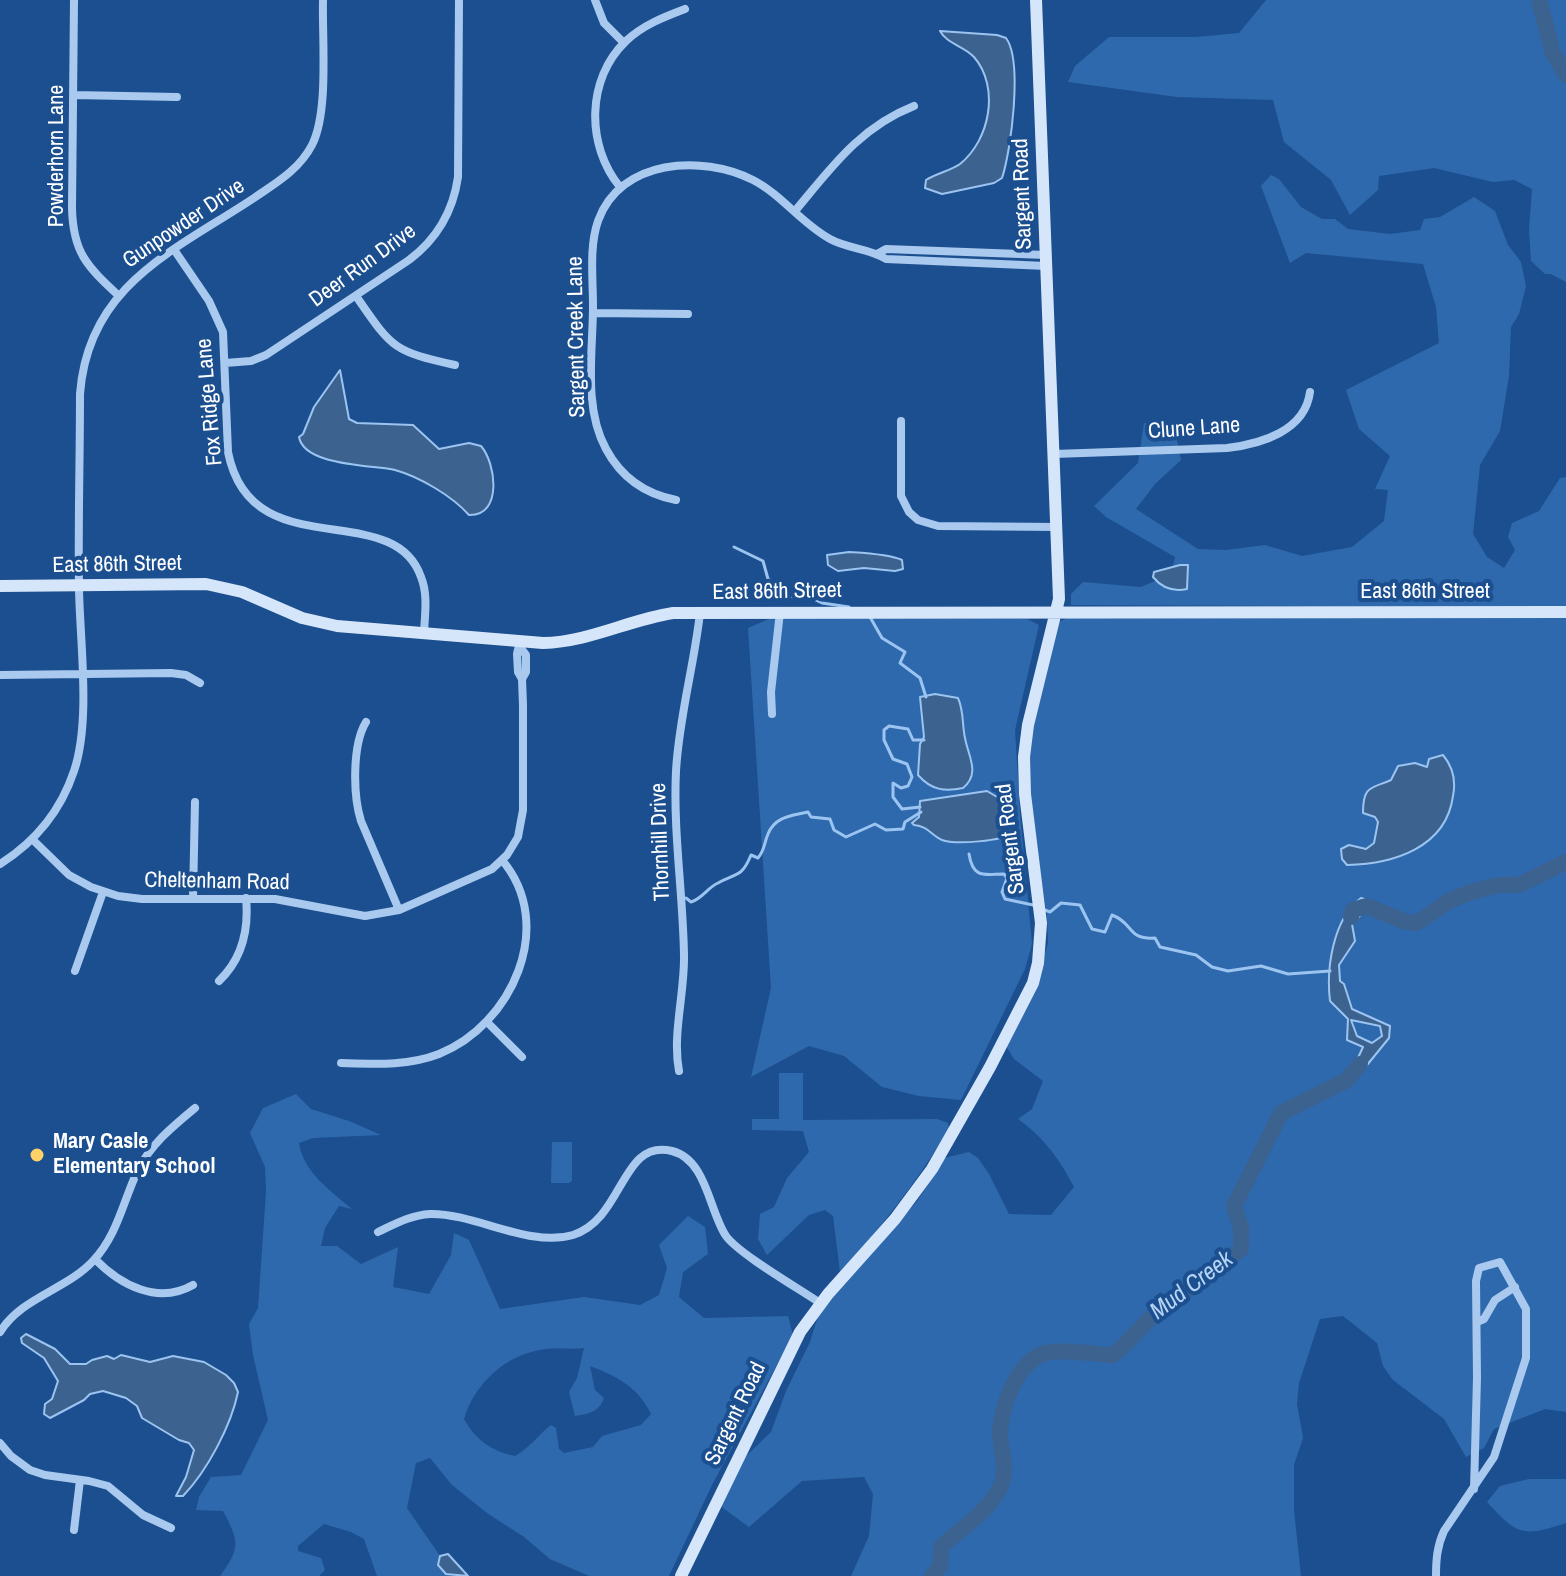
<!DOCTYPE html>
<style>
body{margin:0}
canvas{display:block;background:#1b4f8f}
</style>
<canvas width="1566" height="1576"></canvas>
<script>
const g = document.querySelector('canvas').getContext('2d');
g.lineJoin = 'round';
function fillPath(path, color) { g.fillStyle = color; g.fill(path, 'evenodd'); }
function stroke(path, color, width, dash) { g.strokeStyle = color; g.lineWidth = width; g.lineCap = dash ? 'butt' : 'round'; g.setLineDash(dash || []); g.stroke(path); }
function label(font, color, halo, rows, align = 'center') {
  g.font = font + ' "Archivo Narrow",sans-serif'; g.lineWidth = 8; g.setLineDash([]); g.textBaseline = 'middle'; g.strokeStyle = halo; g.fillStyle = color; for (const [text, x, y, turn = 0] of rows) {
    g.save(); g.translate(x, y); g.rotate((+turn || 0) * Math.PI / 180); g.textAlign = isNaN(turn) ? turn : align; if (halo) g.strokeText(text, 0, 0); g.fillText(text, 0, 0); g.restore();
  }
}
const green = new Path2D(`
 M1266,0h300v282l-15,-8h-6l-14,-13 -2,-32 3,-40 -18,-9 -21,2 -59,-14 -55,8 -1,14 -28,25 -19,-35 -47,-38 -11,-42 -96,-3 -109,-15 7,-16 34,-29h87l43,-4z
 M1271,175l8,4 22,28 21,12h13l13,10 42,5 30,-4 4,-11 16,-2 34,-20 21,14 13,34 13,17 5,24 -7,28 -8,13 -2,49 -9,55 -20,34 -7,69 14,23 17,11 11,-18 -7,-13 4,-14 27,-12 21,-33 6,-1v130l-495,-2v-11l12,-12 58,5 30,-13 4,-17 -69,-40 -12,-11 44,-43 6,-40 30,2 7,35 -26,24 -19,25 62,40 28,1 39,-5 37,11 50,-9 32,-26 4,-31 -13,-1 15,-33 -31,-27 -13,-39 93,-47 -3,-36 -13,-43 -117,-11 -16,10 -29,-77z
 M1566,616v796l-21,-3 -51,20 -10,19 -18,9 -22,-38 -51,-39 -10,-14 -6,-23 -34,-27 -23,3 -21,64 -2,21 6,34 -9,27v45l7,66h-450l18,-40 4,-42 -9,-17 -62,4 -53,46 -30,-22 23,-45 29,-28 15,-41 24,-49 10,-32 98,-110 26,-42 25,-6 9,6 11,16 20,40 42,1 23,-28c-15,-29 -30,-49 -56,-68l14,-10 11,-28 -29,-22 -8,-13 31,-64 11,-39 -1,-26 -17,-114 -2,-61 31,-120 10,-5z
 M769,619h258l12,6 -24,105 5,83 12,131 -7,25 -64,131 -42,-4 -37,-9 -38,-31 -35,-10 -58,31 20,-89 -23,-360z
 M779,1073h24v47l134,-1 11,4 1,6c-31,50 -68,100 -109,143l-7,-56 -8,-6 -16,5 -42,40 -9,-16 2,-25 14,-7 13,-29 22,-26 -6,-21 -51,-1v-11h27z
 M296,1094l15,15 38,12 32,14 -68,3 -14,5c4,29 32,48 53,66l-13,-3 -14,22 -4,18h16l24,18 37,-17 -5,40 36,7 22,-39 3,-22 15,7 31,69 84,-12 56,8 19,-10 8,-27 -8,-23 29,-29 17,11 3,27 -25,18 -4,25 25,21 84,-2 5,19 -81,150 -43,91h-80l-39,-17 -26,-22 -37,-24 -35,-28 -22,-27 -14,5 -9,45 42,61 12,7h-84l-13,-37 -13,-7 -27,-8 -26,22v5l23,7 4,12 -6,6h-99c21,-28 19,-35 3,-65l-27,-1 3,-13 12,-20 30,-2 27,-55 -15,-65 -4,-31 9,-16 8,-116 -1,-25 -15,-34 13,-25zM584,1348l-7,30 -8,14 6,24c14,-2 24,-4 29,-18l-9,-8 -5,-24c27,10 49,22 61,48l-10,11 -39,11 -9,11 -29,6 -5,-4 -3,-21 -5,-3c-13,10 -20,22 -36,31 -23,-4 -40,-17 -51,-37 10,-34 40,-63 76,-69 14,-3 30,0 44,-2z
 M552,1142h20v39l-3,2h-18z
 M1529,1479h37v44c-43,14 -48,13 -79,-21l13,-16z`);
const water = new Path2D(`
 M940,31l57,4 9,3c17,23 5,113 -4,140l-8,5 -52,11 -17,-6 1,-8c11,-7 24,-9 34,-16 30,-24 40,-77 14,-107 -10,-11 -27,-13 -34,-26z
 M340,370l9,49 8,4 56,2 26,24 30,-6 12,3c15,17 22,70 -12,69 -17,-19 -49,-38 -74,-45 -23,-5 -91,-4 -96,-33l4,-3 11,-27z
 M849,552c16,1 40,2 53,8l1,9 -8,2 -31,-3 -26,3 -10,-6 -1,-10z
 M1180,565h8l-1,24c-14,3 -25,-1 -34,-12l1,-5z
 M935,694l23,4c6,13 4,27 7,40 3,18 16,35 -2,50 -18,4 -32,2 -45,-13l2,-31 4,-7 -4,-40z
 M1443,755c10,12 13,26 10,41 -7,52 -60,68 -106,69l-5,-6 -1,-10 8,-4 17,4 8,-6 4,-21 -3,-5 -12,-4c0,-28 8,-24 28,-33l7,-14 17,-3 12,4 2,-8z
 M987,791l10,6 16,31v5c-10,8 -58,12 -71,7 -11,-5 -14,-14 -28,-15l-2,-2 7,-6 1,-16z
 M1361,898l6,2c-1,13 -7,15 -15,24l3,17 -16,24 1,16 4,3 8,25 38,17 -1,12 -39,48 -6,-12 13,-14 6,-13 -16,-7 1,-21 -18,-18c-4,-33 3,-82 31,-103zM1351,1020l29,6 2,10 -10,7 -15,-7z
 M26,1334l29,15 15,15h16l6,-4 15,-4 7,3 7,-4 29,7 23,-6 31,6 22,13 8,8 4,9c-7,34 -31,79 -55,104h-7l10,-19 8,-27 -5,-7 -10,-3 -37,-22 -5,-12 -11,-8 -23,-7 -13,3 -6,6 -34,18 -6,-4 1,-10 7,-5 6,-18 -14,-23 -22,-15 -1,-5z
 M448,1554l20,22 -22,-2 -8,-9 2,-9z`);
const stream = new Path2D(`
 M734,547l29,14 5,18 21,17 10,2 8,-2 15,7 27,4
 M870,617l12,21 23,14 -5,11 20,15 6,19
 M920,807l-18,2 -9,-12v-14l8,5 7,-2 4,-9 -5,-13 -14,-5 -9,-19v-10l5,-4 19,3 5,11h11
 M969,854c4,26 17,20 35,20l3,4 -5,14 3,7 28,6
 M686,898l5,4c12,-4 16,-14 27,-19 19,-10 24,-6 33,-28l7,3c7,-8 6,-15 10,-24 7,-18 24,-18 40,-22l3,5 19,2 4,11 12,7 29,-13 11,6 17,-1 2,-7 16,-10
 M1045,910l5,2 11,-9 19,2 12,24 13,3 7,-17c22,8 15,25 43,23l5,9 36,8 16,12 16,4 33,-5 27,8 42,-3`);
const river = new Path2D(`
 M1539,0l14,53 13,22
 M1351,917l2,-7 14,-4 39,16 11,1 32,-22 22,-9 27,-7h21l47,-23
 M932,1576l8,-9 1,-20c19,-18 50,-37 60,-62 7,-15 0,-34 -1,-49 0,-29 18,-80 51,-84 19,-2 42,2 62,3 20,-15 33,-38 55,-50l73,-56v-21l-7,-22 47,-93 66,-33 13,-16`);
const street = new Path2D(`
 M74,0l-2,208c1,45 15,58 46,87
 M595,0l9,23 20,20
 M74,95l103,2
 M620,187c-34,-41 -34,-108 6,-146 17,-16 38,-24 59,-32
 M795,211c36,-43 65,-84 119,-105
 M175,251l34,50 14,31 5,120c23,117 165,44 193,125 7,17 4,37 3,55
 M877,254l9,-5 160,6
 M356,296c36,52 36,55 99,69
 M593,313l95,1
 M225,363l26,-2 15,-6 143,-95c28,-21 44,-48 49,-83l1,-177
 M901,421v75l8,16 9,8 20,6 120,1
 M1054,454l173,-6c34,-4 78,-17 83,-56
 M676,500c-31,-6 -55,-23 -70,-51 -23,-42 -13,-98 -13,-143 0,-28 -4,-59 5,-85 22,-62 104,-67 155,-41 29,15 48,43 77,59 18,10 39,9 56,20l160,7
 M520,647l6,8v17l-4,7
 M0,675l171,-2 15,2 14,8
 M772,714l-1,-22 9,-80
 M366,722c-14,23 -13,74 -5,99l38,89
 M32,839l37,36 22,12 27,9 24,3h133l90,17 34,-6 93,-41 15,-14 11,-18 5,-27v-105l-1,-26 -4,-7 -1,-18 3,-13
 M0,864c35,-22 61,-54 74,-93 17,-50 6,-128 5,-182 -1,-65 1,-130 1,-195 8,-109 94,-143 174,-196 22,-15 45,-28 58,-53 17,-33 10,-106 11,-145
 M193,898l2,-96
 M75,971l28,-79
 M219,981c23,-22 30,-52 27,-83
 M487,1022l35,35
 M341,1063c34,1 67,3 98,-9 73,-29 118,-129 63,-194
 M679,1071c-7,-37 6,-79 5,-116 -1,-62 -11,-123 -8,-184 3,-54 18,-105 24,-158
 M378,1232c17,-8 33,-17 52,-18 45,-1 99,34 143,21 51,-16 48,-97 99,-84 35,9 37,60 54,85 13,18 72,52 94,67
 M95,1259c25,26 63,46 98,26
 M1477,1322l7,-3 11,-19 20,-13
 M0,1332c22,-35 66,-42 93,-71 24,-25 30,-59 44,-89 13,-27 35,-45 58,-64
 M0,1443l11,13 19,14 15,5 44,6 19,5 35,29 28,13
 M74,1530l6,-50
 M1436,1576c0,-16 1,-30 8,-45l50,-74 32,-99v-49l-26,-47 -21,6 -3,13 1,97 -3,111`);
const secondary = new Path2D(`
 M0,586l206,-2 36,8 60,26 35,8 206,17c46,-1 85,-23 130,-30l893,-1
 M681,1576l119,-244 28,-38 67,-75 37,-50 58,-102 43,-84 5,-20 3,-40 -16,-129 -1,-37 4,-32 31,-126 -23,-599`);
const markers = [
 [37,1155,8,"#ffd166"]
];
const streetNames = [
 ["Powderhorn Lane",57,156,-90],
 ["Sargent Road",1023,194,-92],
 ["Gunpowder Drive",184,224,-34],
 ["Deer Run Drive",363,266,-36],
 ["Sargent Creek Lane",577,337,-91],
 ["Fox Ridge Lane",210,402,-95],
 ["Clune Lane",1194,429,-4],
 ["East 86th Street",117,565,-1],
 ["East 86th Street",777,592,-1],
 ["East 86th Street",1425,592],
 ["Sargent Road",1011,839,-97],
 ["Thornhill Drive",661,842,-92],
 ["Cheltenham Road",217,882,1],
 ["Sargent Road",736,1414,-64]
];
const poiNames = [
 ["Mary Casle",53,1142],
 ["Elementary School",53,1167]
];
const waterNames = [
 ["Mud Creek",1192,1286,-37]
];
fillPath(green, '#2e69ad');
fillPath(water, '#3c6290');
stroke(water, '#9cc4f0', 2);
stroke(stream, '#9cc4f0', 3);
stroke(river, '#3c6290', 16);
stroke(street, '#a9c9ee', 8);
stroke(secondary, '#d6e6fa', 12);
for (const [x, y, r, color] of markers) { const dot = new Path2D(); dot.arc(x, y, r, 0, 2 * Math.PI); g.fillStyle = color; g.fill(dot); stroke(dot, '#1b4f8f', 3); }
label('22px', '#fff', '#1b4f8f', streetNames);
label('bold 22px', '#fff', '#1b4f8f', poiNames, 'left');
label('italic 24px', '#b5d3f5', '#1b4f8f', waterNames);
</script>
